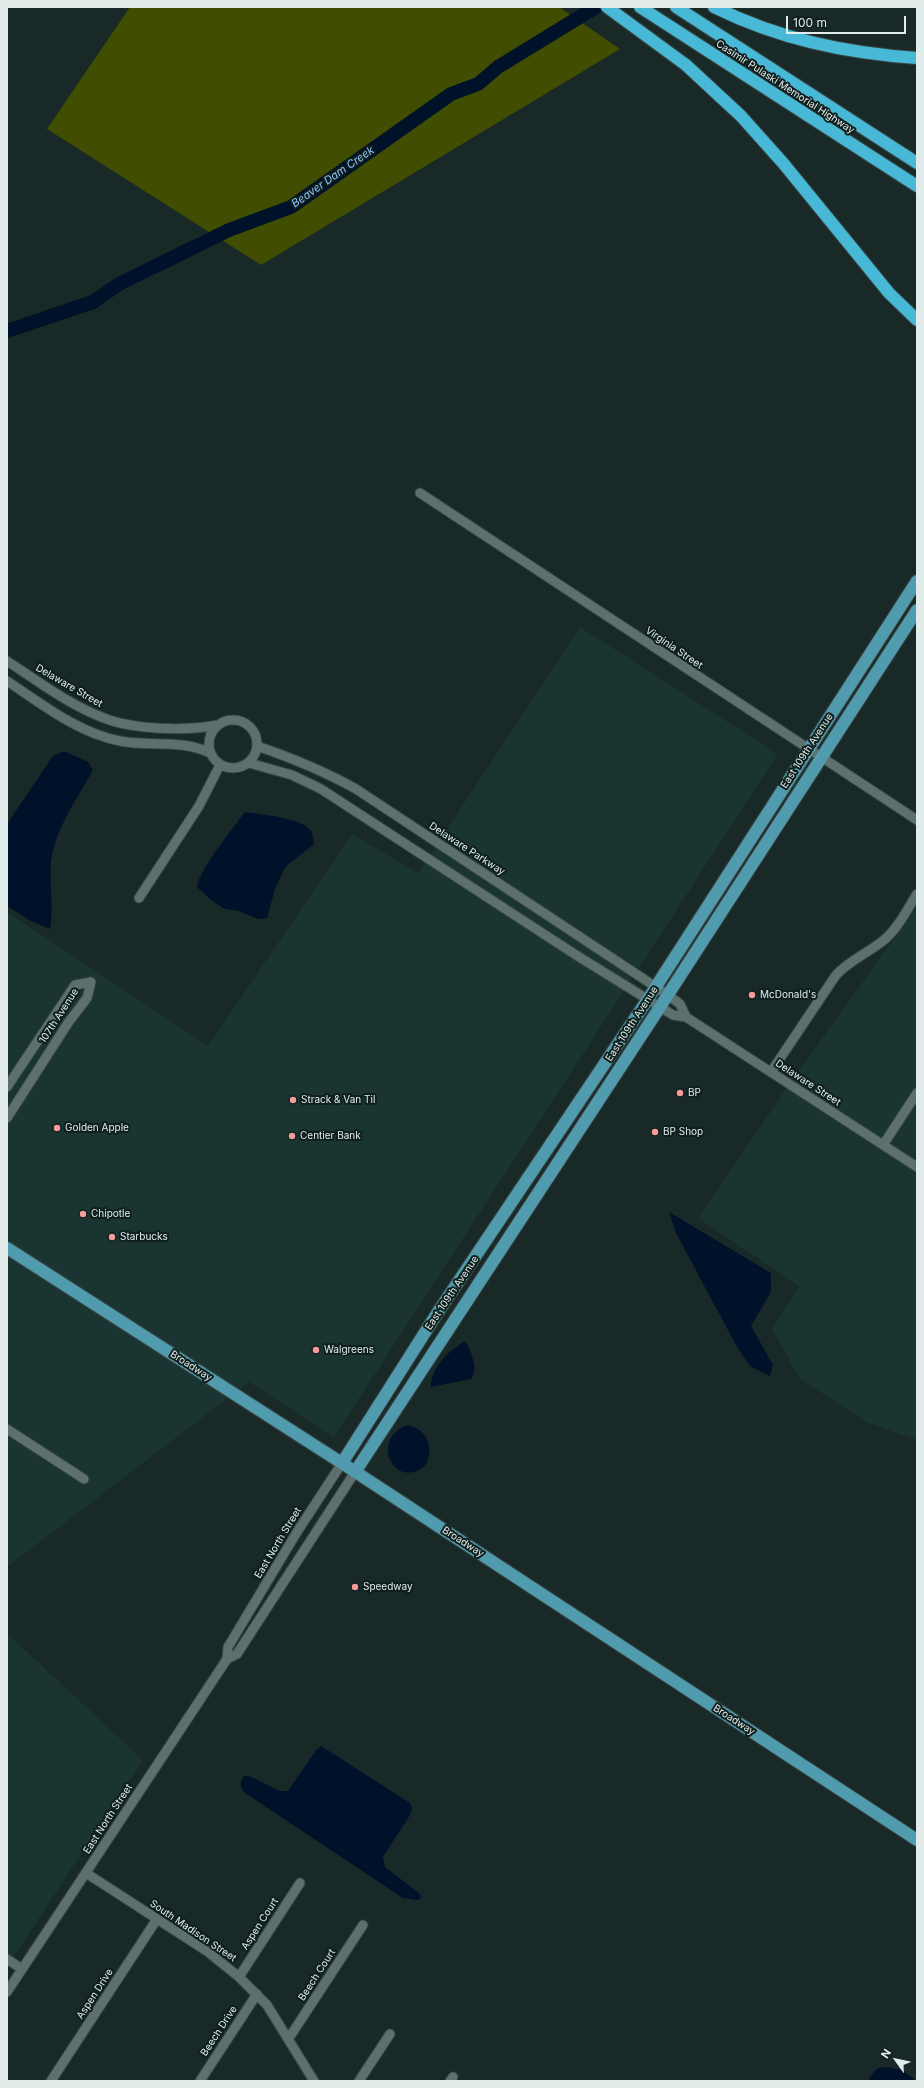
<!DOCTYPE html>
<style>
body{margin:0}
#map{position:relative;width:924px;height:2088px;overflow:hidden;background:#182927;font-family:Inter,sans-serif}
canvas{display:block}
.frame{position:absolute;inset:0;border:8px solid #e1eceb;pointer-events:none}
.north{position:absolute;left:876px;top:2040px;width:40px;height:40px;-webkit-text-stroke:3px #0e1f1d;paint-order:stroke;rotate:303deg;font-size:11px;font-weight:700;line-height:16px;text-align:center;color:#e1eceb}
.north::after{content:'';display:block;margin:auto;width:14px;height:18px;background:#e1eceb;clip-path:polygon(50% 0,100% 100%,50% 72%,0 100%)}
.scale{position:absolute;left:786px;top:16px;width:120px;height:18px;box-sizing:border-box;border:2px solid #e1eceb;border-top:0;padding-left:5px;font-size:12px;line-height:14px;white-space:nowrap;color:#e1eceb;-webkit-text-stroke:3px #0e1f1d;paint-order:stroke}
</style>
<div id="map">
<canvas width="924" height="2088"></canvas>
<div class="frame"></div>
<div class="north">N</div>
<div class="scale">100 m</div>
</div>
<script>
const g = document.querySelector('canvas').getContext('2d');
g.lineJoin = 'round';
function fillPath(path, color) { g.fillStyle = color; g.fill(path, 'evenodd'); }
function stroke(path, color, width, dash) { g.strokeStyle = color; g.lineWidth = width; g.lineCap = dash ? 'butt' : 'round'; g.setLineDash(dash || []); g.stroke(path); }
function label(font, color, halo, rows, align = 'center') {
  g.font = font + ' Inter,sans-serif'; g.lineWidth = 4; g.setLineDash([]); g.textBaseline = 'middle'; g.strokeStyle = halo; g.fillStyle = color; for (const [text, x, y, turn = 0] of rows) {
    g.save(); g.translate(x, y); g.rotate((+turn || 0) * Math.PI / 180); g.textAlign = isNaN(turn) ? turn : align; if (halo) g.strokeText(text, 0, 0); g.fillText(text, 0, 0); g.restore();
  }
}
const built = new Path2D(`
 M580,627l198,127 -444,683 -85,-55 -242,185v-655l201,134 144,-212 66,39z
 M917,907v533l-49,-17 -68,-44 -28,-50 27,-43 -101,-68 96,-141z
 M7,1633l136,127 -136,207z`);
const green = new Path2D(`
 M130,7h429l61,42 -359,216 -214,-136z`);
const water = new Path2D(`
 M64,751l24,11 5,8c-16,29 -38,59 -42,92 -2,22 3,44 -1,67l-19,-8 -24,-15v-82l46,-68z
 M245,812c14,2 58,6 66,19 2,3 2,9 3,13l-29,23 -10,22 -8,29 -9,1 -19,-8 -14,-2 -14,-9 -14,-13c1,-16 37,-60 48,-75z
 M669,1212l102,61v19l-20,34 22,39 -3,11 -20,-10 -13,-19 -61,-114z
 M463,1342h3c5,10 13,27 5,37l-40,8c0,-20 17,-35 32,-45z
 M408,1425c19,4 27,24 17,41 -31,25 -56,-28 -17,-41z
 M321,1746l89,57 2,5 -2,7 -27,42 2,10 35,27 1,4 -3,2 -15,-2 -158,-105c-5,-6 -6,-10 -1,-17h5l31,15h8l28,-41z
 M889,2067l15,4 12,10h-47l1,-5 8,-8z`);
const river = new Path2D(`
 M7,331l86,-29 26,-18 110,-54 62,-23 160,-113 27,-10 20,-17 98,-60`);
const minor = new Path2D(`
 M420,493l497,327
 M7,661c31,20 62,44 97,57 30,12 83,13 114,7
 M7,681c35,23 71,52 113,60 30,6 62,-2 90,12
 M209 744a24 24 0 1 1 48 0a24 24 0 1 1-48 0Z
 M257,746c35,12 67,25 99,43l312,206 12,9 6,13
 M249,763l43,12 29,14 255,166 97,60 13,2 231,150
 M139,898l60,-92 21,-41
 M771,1072l65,-97c14,-15 32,-22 48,-35 14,-12 23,-30 33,-46
 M7,1087l68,-102 16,-3 -4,16 -19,25 -61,95
 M883,1145l34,-52
 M7,1429l77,50
 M227,1659l1,-12 69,-115 45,-69
 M86,1873l122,79 31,25 28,28 47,76
 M7,1959l15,10
 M239,1977l61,-94
 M7,1992l220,-333 10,-5 118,-182
 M289,2038l74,-113
 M51,2081l106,-162
 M200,2081l57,-87
 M359,2081l31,-47
 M450,2081l3,-4`);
const major = new Path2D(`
 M7,1248l341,219 569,373
 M342,1463l96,-151 210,-313 269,-418
 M355,1472l305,-465 257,-397`);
const highway = new Path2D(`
 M607,7l79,58 55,51 42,47 106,130 28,27
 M640,7l277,179
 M676,7l241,156
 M714,7c65,32 131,46 203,51`);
const markers = [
 [752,995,4,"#f59b9a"],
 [680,1093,4,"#f59b9a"],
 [293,1100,4,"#f59b9a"],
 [57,1128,4,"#f59b9a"],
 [655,1132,4,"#f59b9a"],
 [292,1136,4,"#f59b9a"],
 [83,1214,4,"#f59b9a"],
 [112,1237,4,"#f59b9a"],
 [316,1350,4,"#f59b9a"],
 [355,1587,4,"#f59b9a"]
];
const streetNames = [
 ["Casimir Pulaski Memorial Highway",785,87,33],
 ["Virginia Street",674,648,34],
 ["Delaware Street",69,686,30],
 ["East 109th Avenue",807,751,-57],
 ["Delaware Parkway",467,849,33],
 ["107th Avenue",59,1016,-57],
 ["East 109th Avenue",632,1024,-57],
 ["Delaware Street",808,1083,33],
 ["East 109th Avenue",452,1293,-56],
 ["Broadway",191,1366,33],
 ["Broadway",463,1542,33],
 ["East North Street",278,1543,-59],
 ["Broadway",734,1720,33],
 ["East North Street",108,1819,-57],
 ["Aspen Court",260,1924,-57],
 ["South Madison Street",193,1931,34],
 ["Beech Court",317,1975,-57],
 ["Aspen Drive",95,1994,-57],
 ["Beech Drive",219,2031,-57]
];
const poiNames = [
 ["McDonald's",760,995],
 ["BP",688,1093],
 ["Strack & Van Til",301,1100],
 ["Golden Apple",65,1128],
 ["BP Shop",663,1132],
 ["Centier Bank",300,1136],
 ["Chipotle",91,1214],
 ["Starbucks",120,1237],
 ["Walgreens",324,1350],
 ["Speedway",363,1587]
];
const waterNames = [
 ["Beaver Dam Creek",333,177,-35]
];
fillPath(built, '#193431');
fillPath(green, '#414e01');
fillPath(water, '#00122a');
stroke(river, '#00122a', 14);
stroke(minor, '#384645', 11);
stroke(major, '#384645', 14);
stroke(highway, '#384645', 14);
stroke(minor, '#5d706d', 9);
stroke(major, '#509bad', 12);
stroke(highway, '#48b8d7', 12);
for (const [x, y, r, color] of markers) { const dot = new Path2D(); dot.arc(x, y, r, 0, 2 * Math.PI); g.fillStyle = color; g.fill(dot); stroke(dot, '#0e1f1d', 1.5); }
label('10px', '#e1eceb', '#0e1f1d', streetNames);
label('10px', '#e1eceb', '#0e1f1d', poiNames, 'left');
label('italic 11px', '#90c3ff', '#0e1f1d', waterNames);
</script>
